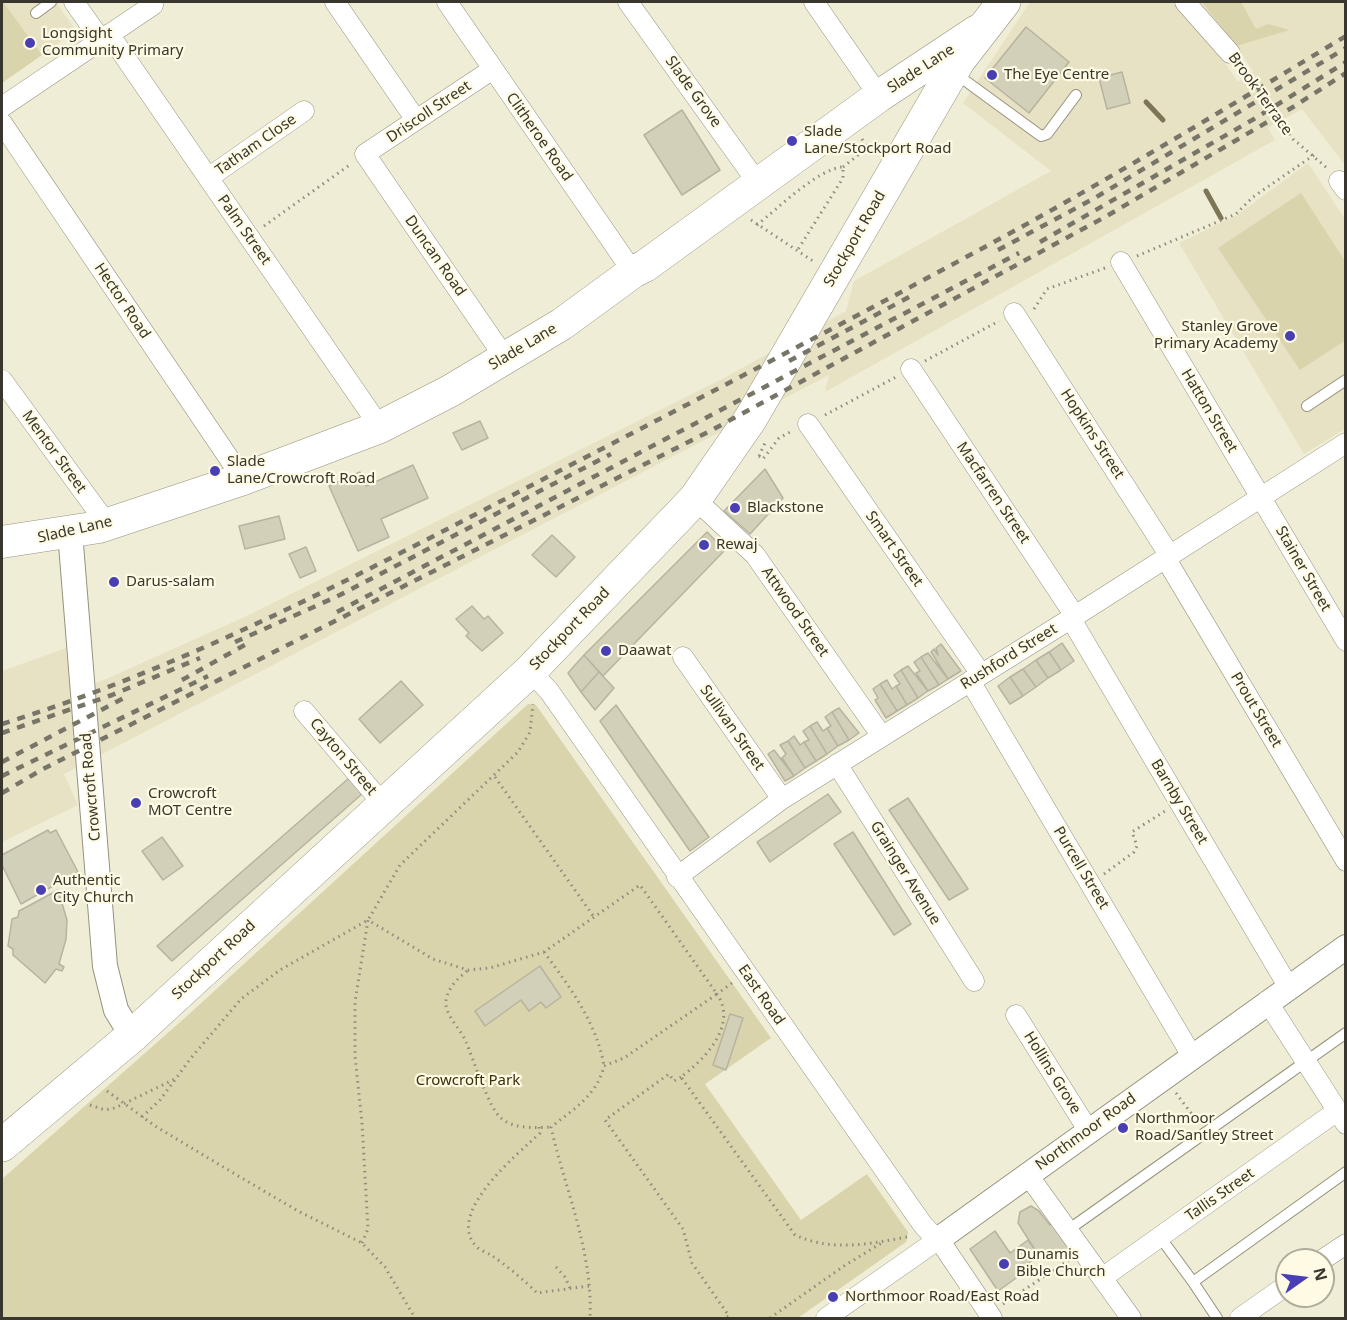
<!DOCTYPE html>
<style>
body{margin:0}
#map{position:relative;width:1347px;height:1320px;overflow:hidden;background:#f0edd6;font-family:"Noto Sans",sans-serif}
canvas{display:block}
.frame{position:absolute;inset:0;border:3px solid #38362d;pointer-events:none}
.north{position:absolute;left:1275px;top:1248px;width:60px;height:60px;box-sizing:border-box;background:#fefae3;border:2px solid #afac9a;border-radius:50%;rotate:76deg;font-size:16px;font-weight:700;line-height:24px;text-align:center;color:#38362d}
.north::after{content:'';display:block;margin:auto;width:21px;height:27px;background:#483fb5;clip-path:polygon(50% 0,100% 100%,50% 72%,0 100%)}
</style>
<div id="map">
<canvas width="1347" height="1320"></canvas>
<div class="frame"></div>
<div class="north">N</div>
</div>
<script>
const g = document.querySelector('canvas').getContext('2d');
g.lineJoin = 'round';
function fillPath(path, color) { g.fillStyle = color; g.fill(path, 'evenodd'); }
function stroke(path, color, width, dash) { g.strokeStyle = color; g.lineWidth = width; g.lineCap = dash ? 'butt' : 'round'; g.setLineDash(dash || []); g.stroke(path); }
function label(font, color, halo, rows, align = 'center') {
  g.font = font + ' "Noto Sans",sans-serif'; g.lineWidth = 4.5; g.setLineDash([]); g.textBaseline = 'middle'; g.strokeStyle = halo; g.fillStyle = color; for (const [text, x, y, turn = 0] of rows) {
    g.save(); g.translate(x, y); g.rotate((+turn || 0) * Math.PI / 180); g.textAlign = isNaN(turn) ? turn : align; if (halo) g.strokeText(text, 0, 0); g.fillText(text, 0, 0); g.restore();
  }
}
const built = new Path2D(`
 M2,2h54l20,29 -74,52z
 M1030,2h146l18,16 44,64 15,-11 -17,-25 -41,-44h150v163l-43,-56 -34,19 7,12 -450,252 4,-17 -765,399 14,31 -76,37v-171l64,-23 4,43 34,-11 147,-66 471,-235 124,-68 8,-30 197,-110 -88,-68z
 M1308,163l37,56v210l-41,25 -125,-211 58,-28z`);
const green = new Path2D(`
 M3,2l39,53 -40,28v-80z
 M1202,2h39l15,27 12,-5 22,6 -54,16z
 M1301,193l44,68 1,79 -46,30 -82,-122z
 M528,704l8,1 235,333 -66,46 96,136 66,-46 41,58 -2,10 -108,76h-796v-139l185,-163z`);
const stream = new Path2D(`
 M1146,102l17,18
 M1206,191l15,27`);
const building = new Path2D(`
 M1026,27l43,35 -40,51 -44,-35z
 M1122,72l8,31 -23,6 -8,-31z
 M682,110l38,60 -38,25 -38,-60z
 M480,421l8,17 -26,12 -9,-17z
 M413,465l15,33 -47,21 8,18 -31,14 -29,-65 31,-14 6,14z
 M765,469l18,29 -33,36 -26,-23z
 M279,516l6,23 -40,10 -6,-23z
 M707,532l18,18 -122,126 -19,-21z
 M552,535l23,22 -19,20 -24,-22z
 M306,547l10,24 -16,7 -11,-24z
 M472,606l12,13 4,-3 15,17 -21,18 -16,-15 3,-3 -13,-14z
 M1062,643l12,18 -13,9 -12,-18z
 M941,644l20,27 -13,8 -17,-27 3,-3 4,6 -2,-7z
 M1049,652l12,18 -13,8 -12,-18z
 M928,653l20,26 -9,6 -18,-28z
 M584,655l15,17 -18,20 -13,-19z
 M921,657l18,28 -11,6 -12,-18 4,-2 -6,-9z
 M1036,660l12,18 -12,9 -13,-18z
 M908,666l20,25 -10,7 -17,-28z
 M1023,669l13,18 -13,9 -13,-19z
 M901,670l17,28 -11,7 -11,-19 4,-2 -6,-9z
 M599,672l15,16 -19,22 -14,-18z
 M1010,677l13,19 -13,8 -12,-18z
 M887,680l5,9 4,-3 11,19 -10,6 -17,-27z
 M401,681l22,24 -43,38 -21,-24z
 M880,684l17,27 -11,7 -11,-18 3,-2 -5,-9z
 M616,705l93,132 -19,14 -90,-130z
 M839,708l20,25 -10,7 -17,-28z
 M832,712l17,28 -11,6 -11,-18 4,-2 -6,-9z
 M817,722l6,9 4,-3 11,18 -11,8 -17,-28z
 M810,726l17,28 -11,7 -12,-19 5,-2 -6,-9z
 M794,736l6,9 4,-3 12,19 -11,7 -17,-27z
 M788,741l17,27 -11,8 -12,-18 4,-4 -6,-9z
 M774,750l20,26 -9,5 -17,-27z
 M349,778l13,16 -190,167 -15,-15z
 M828,794l13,18 -71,50 -13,-20z
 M908,798l60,91 -19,11 -60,-90z
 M48,830l2,3 6,-3 22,42 -57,32 -19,-39v-10z
 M853,832l58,92 -17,11 -60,-91z
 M162,837l21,29 -20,14 -21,-29z
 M58,890l9,30 -1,19 -7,25 5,3 -2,4 -6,-2 -11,14 -32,-28v-6l-5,-3 4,-27 6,-2 1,-6z
 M540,966l21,31 -15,11 -5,-6 -12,9 -8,-11 -36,26 -10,-15z
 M730,1014l13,4 -17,52 -13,-5z
 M1031,1206l8,5 11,14 6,-4 17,28 -15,10 -19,-3 -21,-33 2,-11z
 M995,1231l15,22 18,-13 11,16 -23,16 3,4 -21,15 -28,-42z`);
const path = new Path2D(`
 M1240,66l53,73 34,29
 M862,139l5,9 9,8
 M843,167l24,-19
 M751,220l62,41
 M757,225c20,-16 62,-57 86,-58v11l-46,73
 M264,226l87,-62
 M1137,256l99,-42 17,-17 61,-42
 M1034,309l13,-20 58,-21
 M925,361l74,-40
 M825,415l71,-38
 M759,456l4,3 16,-21 13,-7
 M759,456l6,-13
 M495,777l99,140
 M1104,874l30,-22 3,-6 -5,-14 33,-21
 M544,952c25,34 53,71 60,114
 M467,971c-9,7 -19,17 -21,29 -2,15 15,29 20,42 7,16 23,67 35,76 12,11 35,10 50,9
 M732,983l-15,11c21,31 -12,65 -36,83l114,158c37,17 73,9 112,2
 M681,1077l-7,4 -5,-7 -64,46 78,109 9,34 37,53 -4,2
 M107,1091l48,35 80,48 63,37 64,32 23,24 30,51
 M1176,1093l21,28
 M90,1105l15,5 10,-2 62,-30
 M142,1117l18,-17 31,-42 50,-59 39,-29 88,-50 32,-55 118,-113 12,-20 3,-28
 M539,1127l1,6c-22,21 -98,82 -62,115 4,3 9,5 13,7 14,9 34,26 46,38l52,-7
 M362,1243l6,-14 -6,-106 -7,-67v-54l13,-82 65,39 35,11 22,-2 54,-16 96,-67 77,109 -93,64 -20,8c-7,29 -30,43 -53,61 14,63 42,124 39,191
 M556,1267l9,10 5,11
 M1003,1304l66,-44
 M770,1318l74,-52 39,-24`);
const service = new Path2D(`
 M36,13l15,-11
 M956,74l85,62 6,-2 29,-39
 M1307,406l39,-26
 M1068,1230l278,-197
 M1160,1237l33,45 153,-110
 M1193,1282l24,36`);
const minor = new Path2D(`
 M74,2l27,38
 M335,2l81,118
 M447,2l186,270
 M628,2l129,180
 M814,2l65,94
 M1185,2l45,51
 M109,34l271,393
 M493,69l-128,85 140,204
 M2,107l151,-102
 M2,123l241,356
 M208,178l96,-67
 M1339,181l7,9
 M1121,262l225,379
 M1014,313l156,243
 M911,369l164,247
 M2,380l105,144
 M808,424l173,250
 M695,499l60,56 126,180
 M1166,559l180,302
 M1071,619l217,367
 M683,657l99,142
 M530,671l19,20 374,534 21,22 48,71
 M970,681l222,375
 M304,711l79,93
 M837,764l137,217
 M677,877l105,-78 293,-183 271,-173
 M1267,1001l79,123
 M1016,1015l72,115
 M1028,1175l103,143
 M1322,1260l24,-16
 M1102,1278l235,-167
 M826,1318l110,-77
 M1240,1318l47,-33`);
const tertiary = new Path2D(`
 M70,532l35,434 11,44 16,26
 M936,1241l410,-294`);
const primary = new Path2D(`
 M2,542l97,-15 144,-48 137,-52 70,-36 112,-67 71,-52 12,-6 234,-170 98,-65`);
const trunk = new Path2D(`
 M2,1145l130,-109 398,-365 165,-172 56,-81 208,-358 45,-58`);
const rail = new Path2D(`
 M1040,242l214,-123 92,-57
 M998,250l95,-51 253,-151
 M789,361l124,-66
 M337,612l682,-359
 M235,642l101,-45 275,-143
 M182,680l68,-38
 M2,724c196,-61 377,-160 559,-254 149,-77 297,-154 444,-234 115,-63 228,-132 341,-200
 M2,733l110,-38 88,-37
 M2,762l122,-64
 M2,776l206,-100
 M2,793l41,-24 667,-338 395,-214 188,-110 53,-34`);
const markers = [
 [30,43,6,"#483fb5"],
 [992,75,6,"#483fb5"],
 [792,141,6,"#483fb5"],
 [1290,336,6,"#483fb5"],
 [215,471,6,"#483fb5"],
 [735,508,6,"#483fb5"],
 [704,545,6,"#483fb5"],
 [114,582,6,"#483fb5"],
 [606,651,6,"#483fb5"],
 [136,803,6,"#483fb5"],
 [41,890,6,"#483fb5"],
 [1123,1128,6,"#483fb5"],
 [1004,1264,6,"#483fb5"],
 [833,1297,6,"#483fb5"]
];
const poiNames = [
 ["Longsight",42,34],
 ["Community Primary",42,51],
 ["The Eye Centre",1004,75],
 ["Slade",804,132],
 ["Lane/Stockport Road",804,149],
 ["Stanley Grove",1278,327,"right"],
 ["Primary Academy",1278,344,"right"],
 ["Slade",227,462],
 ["Lane/Crowcroft Road",227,479],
 ["Blackstone",747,508],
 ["Rewaj",716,545],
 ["Darus-salam",126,582],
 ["Daawat",618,651],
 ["Crowcroft",148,794],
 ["MOT Centre",148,811],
 ["Authentic",53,881],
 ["City Church",53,898],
 ["Northmoor",1135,1119],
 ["Road/Santley Street",1135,1136],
 ["Dunamis",1016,1255],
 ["Bible Church",1016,1272],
 ["Northmoor Road/East Road",845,1297]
];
const streetNames = [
 ["Slade Lane",921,69,-33],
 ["Slade Grove",693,92,54],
 ["Brook Terrace",1260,94,54],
 ["Driscoll Street",429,112,-34],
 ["Clitheroe Road",539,137,55],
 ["Tatham Close",256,145,-35],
 ["Palm Street",244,230,55],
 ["Stockport Road",855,239,-60],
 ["Duncan Road",435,256,55],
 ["Hector Road",122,301,56],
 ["Slade Lane",523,347,-31],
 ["Hatton Street",1209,411,59],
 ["Hopkins Street",1092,434,57],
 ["Mentor Street",54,452,54],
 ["Macfarren Street",993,493,56],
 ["Slade Lane",75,530,-13],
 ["Smart Street",894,549,55],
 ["Stainer Street",1303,569,60],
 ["Attwood Street",795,612,55],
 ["Stockport Road",570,629,-46],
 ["Rushford Street",1009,657,-32],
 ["Prout Street",1256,710,59],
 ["Sullivan Street",732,728,55],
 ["Cayton Street",343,757,50],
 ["Crowcroft Road",91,787,-95],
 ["Barnby Street",1179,802,59],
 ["Purcell Street",1081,868,59],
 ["Grainger Avenue",905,873,58],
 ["Stockport Road",214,960,-43],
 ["East Road",761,995,55],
 ["Hollins Grove",1052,1073,58],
 ["Northmoor Road",1086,1132,-36],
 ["Tallis Street",1220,1195,-35]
];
const parkNames = [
 ["Crowcroft Park",468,1081]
];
fillPath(built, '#e7e2c4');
fillPath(green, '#dad4ac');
stroke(stream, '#7d7656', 5);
fillPath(building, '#d3d0ba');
stroke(building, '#b7b39e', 1.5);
stroke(service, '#96927d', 12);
stroke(minor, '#96927d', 21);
stroke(tertiary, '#96927d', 26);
stroke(primary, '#96927d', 33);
stroke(trunk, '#96927d', 34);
stroke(path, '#8f8c7d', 3, [1.5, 4.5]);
stroke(service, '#fff', 10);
stroke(minor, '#fff', 20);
stroke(tertiary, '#fff', 24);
stroke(primary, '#fff', 32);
stroke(trunk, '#fff', 33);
stroke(rail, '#777567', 4.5, [8, 8]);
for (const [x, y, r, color] of markers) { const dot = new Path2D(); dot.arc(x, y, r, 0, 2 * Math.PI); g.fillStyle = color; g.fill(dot); stroke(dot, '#fefae3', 2); }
label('15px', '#38362d', '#fefae3', poiNames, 'left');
label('15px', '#38362d', '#fefae3', streetNames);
label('15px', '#37310c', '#fefae3', parkNames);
</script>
